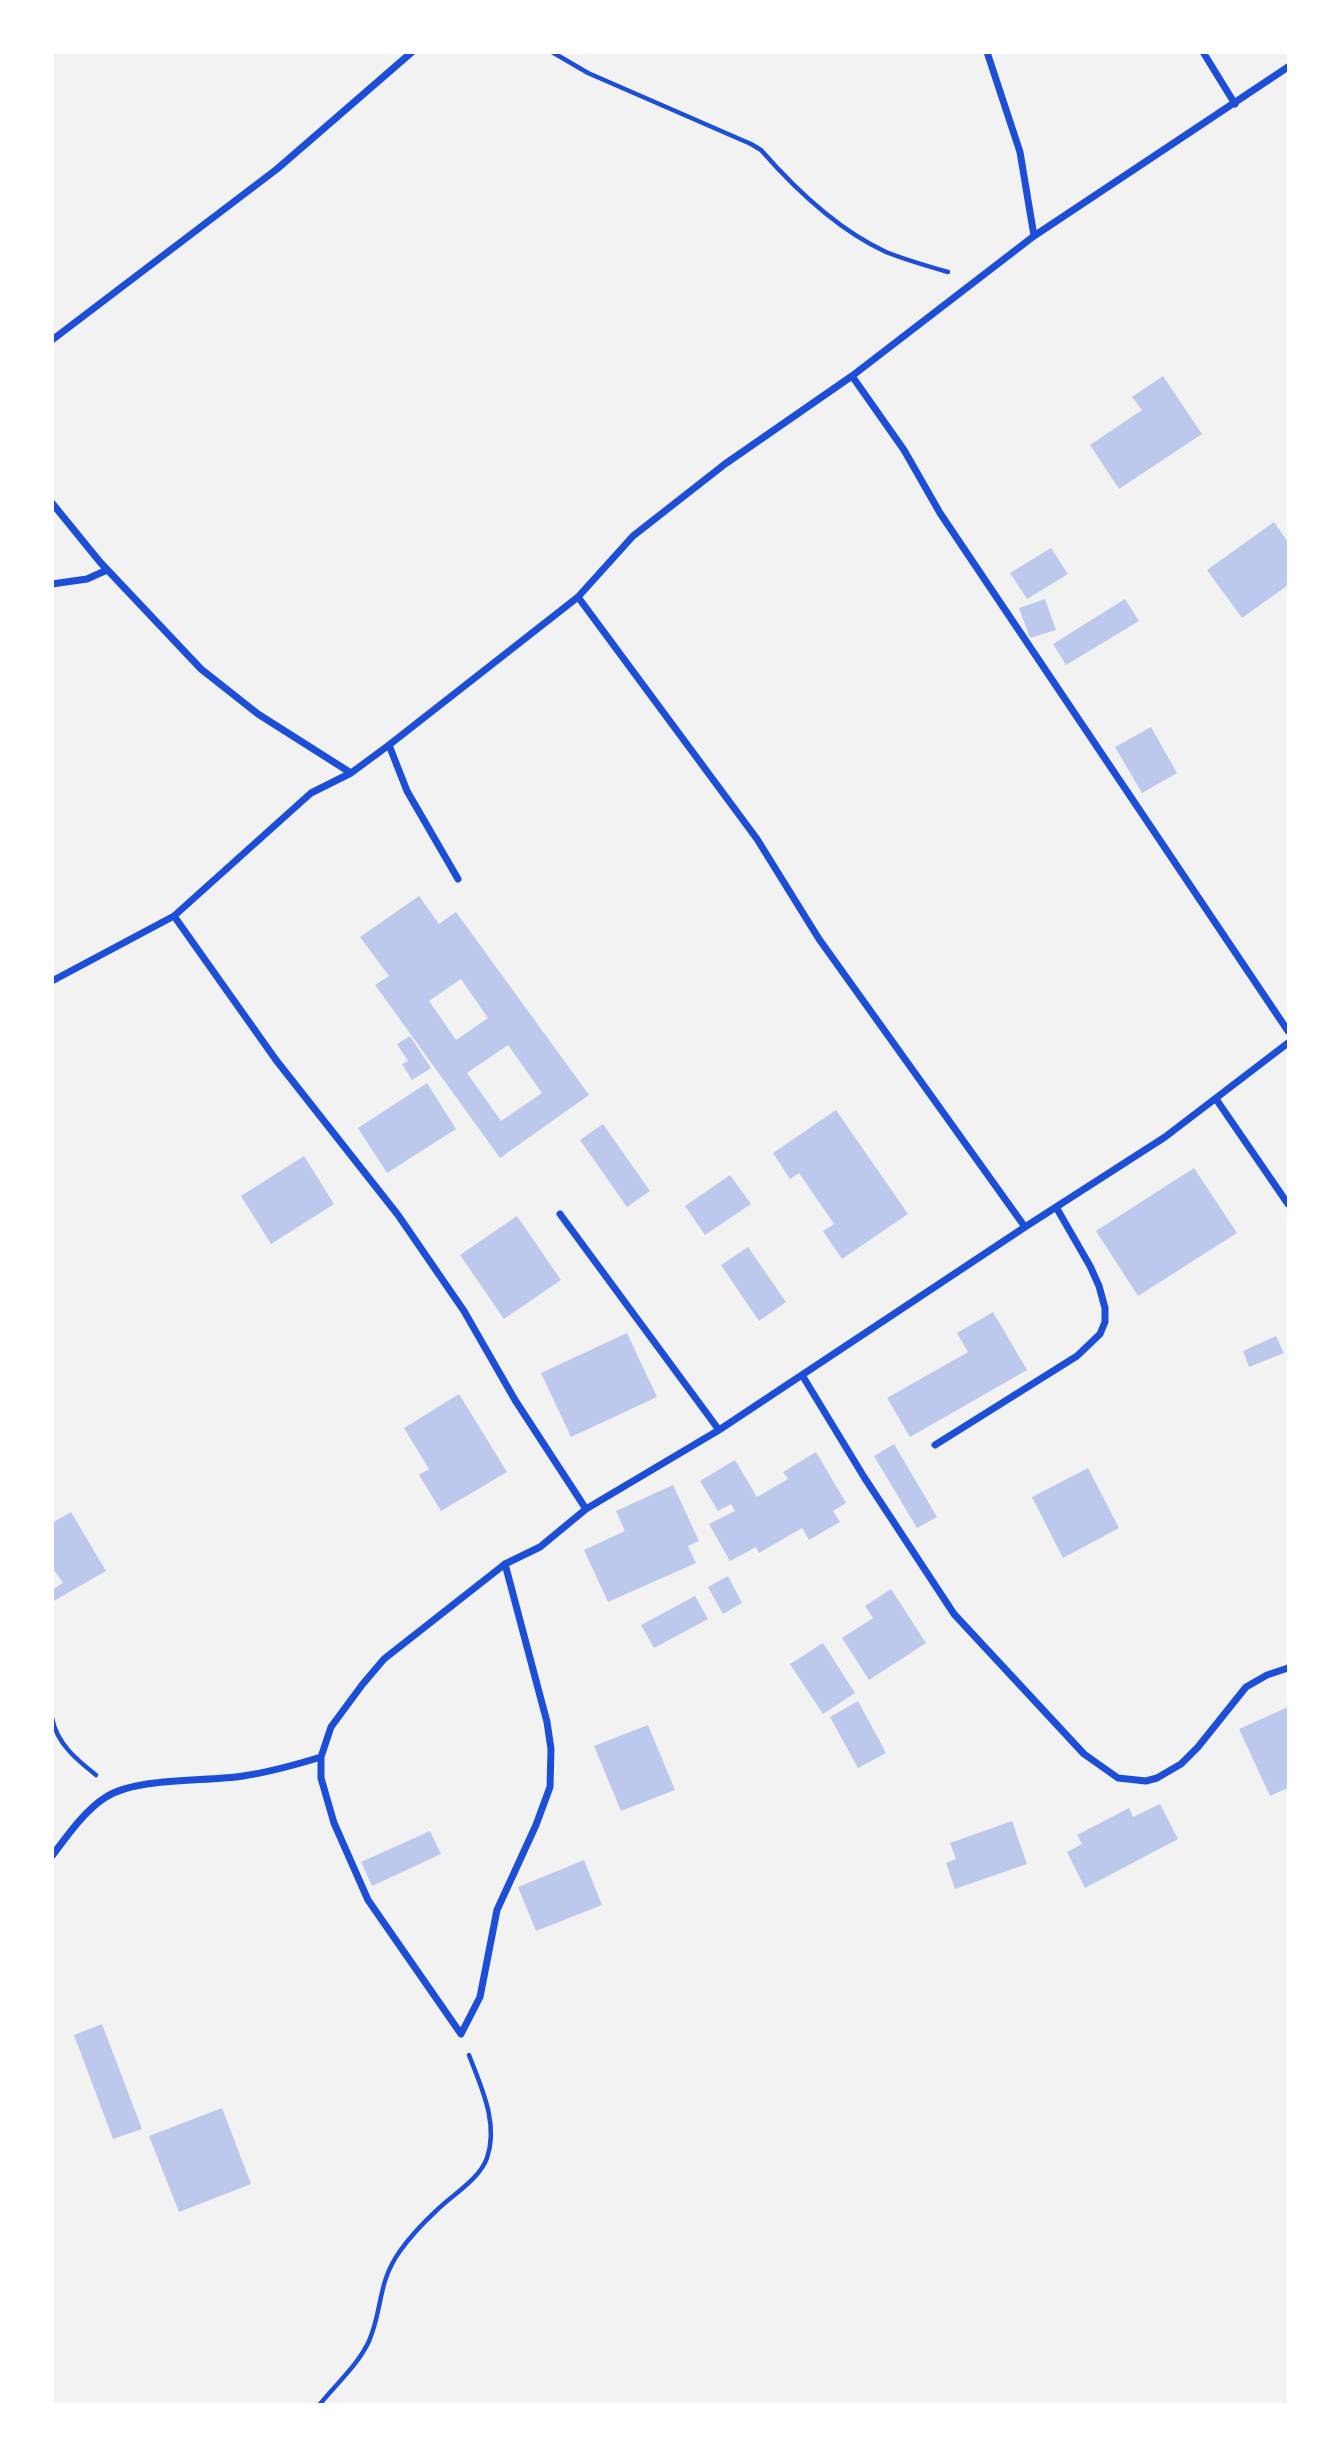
<!DOCTYPE html>
<style>
body{margin:0}
#map{position:relative;width:1341px;height:2457px;overflow:hidden;background:#f2f2f2;font-family:Overpass,sans-serif}
canvas{display:block}
.frame{position:absolute;inset:0;border:54px solid #fff;pointer-events:none}
</style>
<div id="map">
<canvas width="1341" height="2457"></canvas>
<div class="frame"></div>
</div>
<script>
const g = document.querySelector('canvas').getContext('2d');
g.lineJoin = 'round';
function fillPath(path, color) { g.fillStyle = color; g.fill(path, 'evenodd'); }
function stroke(path, color, width, dash) { g.strokeStyle = color; g.lineWidth = width; g.lineCap = dash ? 'butt' : 'round'; g.setLineDash(dash || []); g.stroke(path); }
const building = new Path2D(`
 M1163,376l39,58 -83,55 -29,-44 52,-35 -10,-13z
 M1274,522l14,20v43l-46,33 -35,-48z
 M1051,548l17,26 -41,25 -17,-26z
 M1045,599l11,31 -26,8 -11,-30z
 M1125,599l14,22 -73,44 -13,-21z
 M1151,727l26,46 -35,20 -27,-46z
 M419,896l20,28 17,-12 133,183 -89,63 -125,-173 14,-9 -29,-39zM461,979l27,39 -32,22 -27,-39zM508,1045l34,48 -41,28 -34,-48z
 M410,1036l21,32 -19,12 -10,-16 6,-3 -11,-17z
 M427,1083l29,46 -69,44 -29,-45z
 M836,1110l72,104 -66,45 -19,-28 11,-7 -35,-51 -9,6 -17,-26z
 M603,1124l47,67 -23,16 -47,-67z
 M304,1156l30,48 -63,40 -30,-48z
 M1194,1168l43,65 -99,63 -42,-65z
 M730,1175l21,29 -46,31 -20,-29z
 M517,1216l44,64 -57,39 -44,-64z
 M748,1247l38,55 -27,19 -38,-56z
 M993,1312l34,58 -117,67 -23,-39 81,-46 -11,-19z
 M627,1333l30,64 -86,40 -30,-64z
 M1276,1336l8,17 -35,14 -6,-16z
 M459,1394l48,78 -66,39 -22,-36 10,-6 -25,-41z
 M894,1444l43,73 -20,11 -43,-72z
 M816,1452l30,51 -13,8 7,11 -31,18 -7,-12 -43,25 -3,-6 -26,14 -21,-37 26,-13 -4,-7 -13,7 -18,-30 35,-21 22,37 31,-18 -5,-7z
 M1088,1468l31,60 -56,30 -31,-61z
 M673,1485l26,56 -11,5 8,17 -88,39 -24,-52 41,-19 -9,-20z
 M71,1512l35,59 -54,31v-12l11,-7 -11,-16v-44z
 M728,1576l14,27 -19,11 -15,-27z
 M891,1589l35,54 -57,37 -27,-42 31,-20 -8,-12z
 M695,1596l13,23 -54,29 -13,-23z
 M823,1643l32,50 -32,21 -33,-50z
 M858,1701l28,52 -28,15 -28,-51z
 M1288,1707v81l-18,8 -31,-67z
 M648,1725l27,65 -54,21 -27,-65z
 M1160,1804l18,35 -93,49 -18,-36 15,-8 -5,-9 52,-27 4,9z
 M1012,1821l15,43 -72,25 -9,-26 10,-4 -6,-16z
 M430,1831l11,23 -69,32 -11,-24z
 M584,1860l18,45 -66,26 -18,-44z
 M102,2024l40,105 -29,10 -39,-104z
 M222,2108l29,76 -72,28 -30,-76z`);
const path = new Path2D(`
 M552,52l36,21 163,71 10,6c35,40 77,80 125,102 20,8 41,14 62,20
 M52,1718c5,26 25,42 44,57
 M320,2404c16,-20 38,-39 49,-63 14,-32 8,-58 31,-90 10,-14 23,-28 36,-40 16,-16 43,-31 51,-53 12,-35 -6,-71 -18,-103`);
const minor = new Path2D(`
 M987,52l33,100 14,84
 M1203,52l32,52
 M52,340l225,-171 135,-117
 M852,376l52,74 36,63 348,518
 M52,503l48,59 101,107 57,45 93,59
 M52,584l35,-5 20,-9
 M578,597l179,242 62,100 206,288
 M389,745l18,46 51,88
 M174,916l102,144 122,155 66,96 51,89 71,109
 M52,981l122,-65 137,-123 40,-20 38,-28 189,-148 55,-61 92,-72 127,-88 182,-140 254,-169
 M1216,1099l72,105
 M560,1214l159,216
 M802,1375l62,102 90,137 130,140 34,24 28,3 11,-3 24,-14 17,-17 48,-60 21,-12 21,-7
 M935,1445l142,-89 23,-22 5,-12v-14l-6,-22 -9,-20 -34,-59
 M505,1564l42,158 4,27 -1,38 -14,38 -39,85 -17,87 -19,37 -93,-134 -34,-77 -13,-45v-21l10,-30 31,-42 22,-26 121,-95 35,-17 46,-38 133,-79 306,-203 140,-90 123,-94
 M52,1856c15,-20 33,-46 54,-59 32,-20 99,-15 137,-21 27,-4 52,-11 78,-19`);
fillPath(building, '#bdc9ec');
stroke(path, '#1d4ed8', 4.5);
stroke(minor, '#1d4ed8', 7);
</script>
